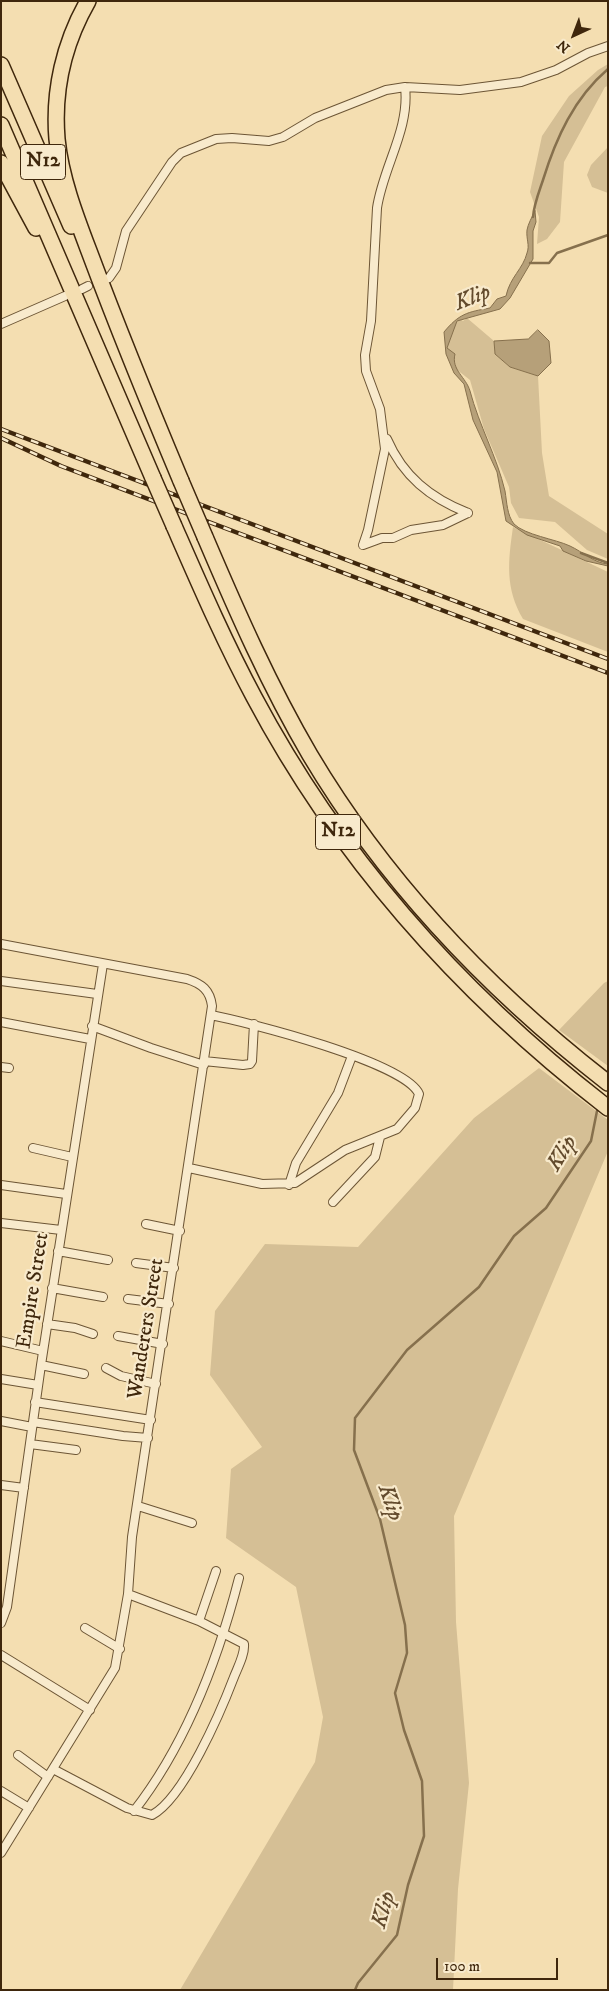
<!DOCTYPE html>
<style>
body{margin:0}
#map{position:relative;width:609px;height:1991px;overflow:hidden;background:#f4deb1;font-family:"IM FELL DW Pica",serif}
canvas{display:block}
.frame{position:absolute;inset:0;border:2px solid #3f270c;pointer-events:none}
.north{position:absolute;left:549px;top:10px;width:50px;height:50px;-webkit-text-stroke:4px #f8eacc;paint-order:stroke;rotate:223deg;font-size:14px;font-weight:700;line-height:20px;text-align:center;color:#3f270c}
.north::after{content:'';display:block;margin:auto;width:18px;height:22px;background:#3f270c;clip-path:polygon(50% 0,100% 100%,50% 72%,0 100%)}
.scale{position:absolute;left:436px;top:1958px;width:122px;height:22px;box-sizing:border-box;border:2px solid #3f270c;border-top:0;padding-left:6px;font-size:15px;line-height:18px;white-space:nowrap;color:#3f270c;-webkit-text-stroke:4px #f8eacc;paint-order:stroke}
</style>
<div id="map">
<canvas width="609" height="1991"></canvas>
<div class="frame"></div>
<div class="north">N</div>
<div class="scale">100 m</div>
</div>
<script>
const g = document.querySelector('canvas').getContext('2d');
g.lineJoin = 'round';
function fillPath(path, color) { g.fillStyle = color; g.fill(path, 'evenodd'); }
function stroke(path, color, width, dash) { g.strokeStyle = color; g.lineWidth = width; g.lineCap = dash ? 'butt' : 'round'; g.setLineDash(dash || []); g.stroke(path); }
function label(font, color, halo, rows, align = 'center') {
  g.font = font + ' "IM FELL DW Pica",serif'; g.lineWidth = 4.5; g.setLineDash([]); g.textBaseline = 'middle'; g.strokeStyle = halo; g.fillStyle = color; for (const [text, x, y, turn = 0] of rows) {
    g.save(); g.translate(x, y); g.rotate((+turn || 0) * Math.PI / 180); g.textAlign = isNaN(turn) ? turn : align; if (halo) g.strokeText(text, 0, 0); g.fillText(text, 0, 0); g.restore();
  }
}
const green = new Path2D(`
 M608,64v22l-3,1 -41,75 -4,60 -13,17 -10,5 2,-27 -9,-25 12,-56 27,-40 29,-26z
 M608,147v46l-16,-6 -5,-12 4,-10z
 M467,318l27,23 1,13 15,13 28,9 4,77 7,43 59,38v25l-21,-9 -32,-28 -36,-4 -8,-15 -2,-16 -25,-58 -14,-49 -14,-11 -9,-21 7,-23 6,-6 3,2z
 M513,527l95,45v80l-85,-33c-18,-31 -15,-57 -10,-92z
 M608,981v85l-49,-36 45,-47z
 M539,1068l69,52v31l-154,365 2,106 13,161 -11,106 -5,101h-273l135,-228 8,-45 -27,-130 -70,-49 5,-69 31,-22 -52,-72 5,-64 50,-67 93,3 116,-129z`);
const water = new Path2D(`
 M535,211l1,11 -3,9v28l-23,39 -10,11 -43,12 -10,27 8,6c-4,16 11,23 15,37 9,34 27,66 35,100 2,12 2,24 9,33 11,11 41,15 56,22 13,6 24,17 38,18v2l-22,-5 -23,-10 -3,-5 -33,-11 -21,-14 -9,-49 -24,-52 -9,-36 -10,-11 -8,-19 -2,-22c15,-18 23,-20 46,-24l7,-9 9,-3c4,-19 17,-27 21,-43 3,-8 -1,-14 0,-23 1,-6 5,-13 8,-19z
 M538,330l11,11 2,22 -13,13 -28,-9 -15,-13 -1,-13 34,-2z`);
const stream = new Path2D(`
 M533,217c1,-13 6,-25 10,-37 13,-42 31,-82 65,-111
 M530,263h19l8,-10 51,-18
 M581,553l27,10
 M355,1990l3,-7 39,-48 11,-50 16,-49 -2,-55 -18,-51 -9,-37 12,-40 -2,-28 -25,-106 -26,-69 1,-32 52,-68 72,-63 35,-51 32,-28 45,-67 7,-35`);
const street = new Path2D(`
 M109,278l7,-10 10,-37 46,-69 9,-9 35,-14 16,-1 37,3 14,-4 32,-19 71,-28 19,-3 55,3 61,-8 35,-12 32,-17 20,-7
 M82,289l6,-3
 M1,324l64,-28
 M387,439c16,37 43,59 81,74
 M363,545l5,-15 17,-81 -5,-40 -14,-38 -1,-16 6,-34 6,-113c6,-41 33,-79 28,-121
 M363,545l19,-7h11l18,-8 32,-5 25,-12
 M1,944l186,35c15,5 23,11 25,27l-80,531 -4,57 -13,74 -114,185
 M1,981l96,13
 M1,1022l89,17
 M92,1026l59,22 53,17
 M204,1061l39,4 7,-1 2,-3 2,-37
 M1,1067l8,1
 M33,1148l39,9
 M189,1168l73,16 33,-1 50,-33 52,-21 18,-21 4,-14c-14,-32 -172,-72 -208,-79
 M1,1185l65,9
 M289,1185l7,-22 42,-70 14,-37
 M333,1202l42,-45 5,-20
 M1,1223l60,7
 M146,1224l34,7
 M58,1251l50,9
 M136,1263l38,5
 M52,1288l51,9
 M128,1299l41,5
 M47,1324l28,4 18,6
 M118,1336l45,8
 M1,1341l42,10
 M41,1365l43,9
 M106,1368l15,8 35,8
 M1,1379l37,6
 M35,1402l116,18
 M1,1421l31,6
 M33,1422l90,14 25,2
 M30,1444l46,6
 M1,1485l23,3
 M138,1506l54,17
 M199,1621l17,-50
 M1,1623l6,-16 34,-242 62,-401
 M85,1628l35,21
 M1,1655l89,55
 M18,1755l30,22
 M53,1769l74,39 25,7c32,-17 69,-104 82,-138 4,-10 11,-23 10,-33l-45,-23 -71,-27
 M1,1791l28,17
 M134,1811c53,-68 84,-151 105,-233`);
const highway = new Path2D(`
 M88,1c-24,42 -35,90 -31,138 4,41 21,83 35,120 28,75 58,148 89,222
 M1,65l70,161
 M1,125l152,353
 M1,163l35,65
 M174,526c25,57 50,115 80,171 86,162 209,299 354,411
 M205,537c32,75 64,148 105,218 76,128 181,237 298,328`);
const rail = new Path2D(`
 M1,429l607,230
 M1,438l60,28 547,207`);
const highwayBridge = new Path2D(`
 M153,478l21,48
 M181,481l24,56`);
const shields = [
 [43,162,45],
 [338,832,45]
];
const shieldNames = [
 ["N12",43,162],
 ["N12",338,832]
];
const streetNames = [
 ["Empire Street",34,1291,-81],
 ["Wanderers Street",147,1329,-81]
];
const waterNames = [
 ["Klip",473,299,-22],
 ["Klip",563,1154,-58],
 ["Klip",389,1503,71],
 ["Klip",385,1910,-74]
];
fillPath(green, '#d5bf95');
fillPath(water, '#b6a079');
stroke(water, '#86704d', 1);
stroke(stream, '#86704d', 2.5);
stroke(street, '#6c5535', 10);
stroke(highway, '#3f270c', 18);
stroke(street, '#f8eacc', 8);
stroke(highway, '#f4deb1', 15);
stroke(rail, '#3f270c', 4.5);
stroke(rail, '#f8eacc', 2.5, [8]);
stroke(highwayBridge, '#3f270c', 18, []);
stroke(highwayBridge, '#f4deb1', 15);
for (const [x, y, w] of shields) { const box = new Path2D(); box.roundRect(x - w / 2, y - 17.5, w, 35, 4); g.fillStyle = '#f8eacc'; g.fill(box); stroke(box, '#3f270c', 1); }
label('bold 20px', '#3f270c', null, shieldNames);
label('21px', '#3f270c', '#f8eacc', streetNames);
label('italic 22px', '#634b2d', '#f8eacc', waterNames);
</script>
